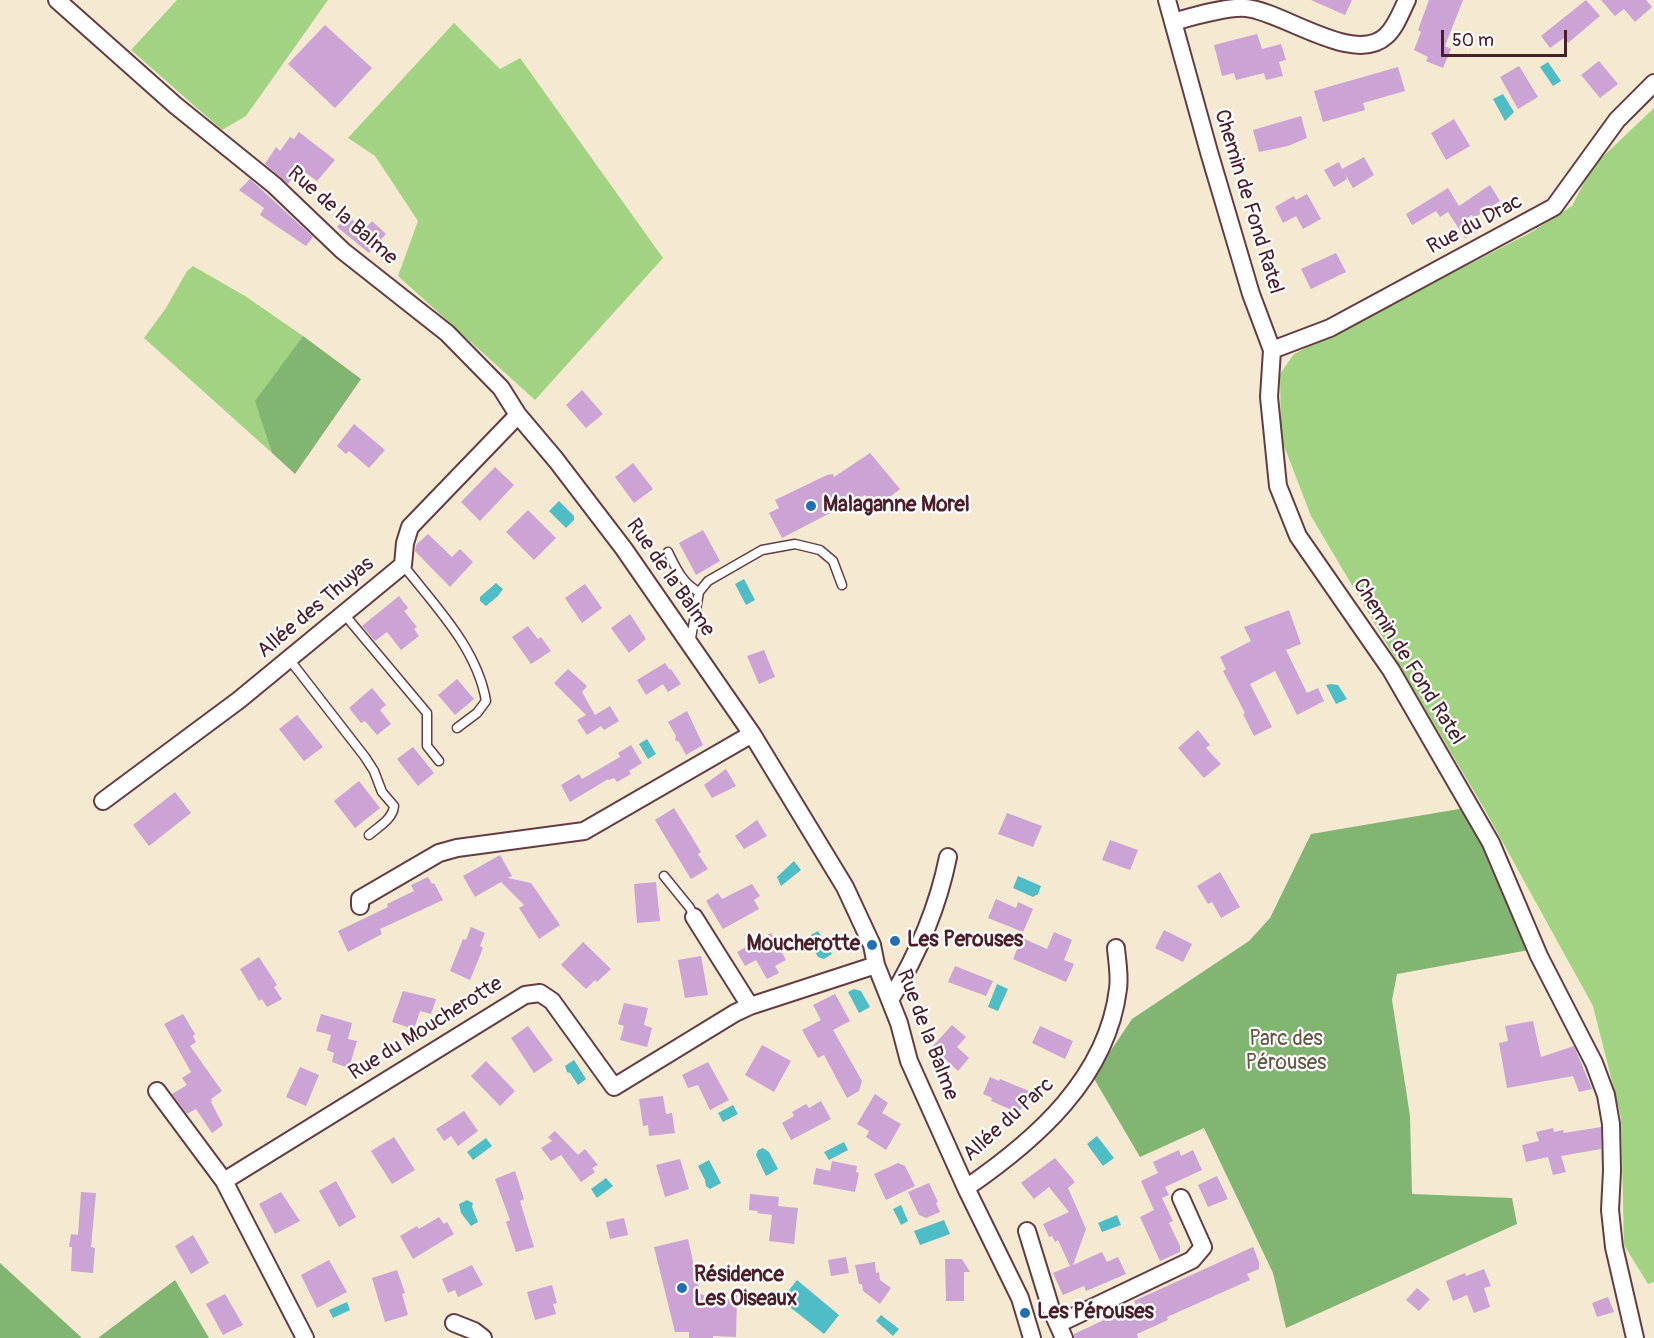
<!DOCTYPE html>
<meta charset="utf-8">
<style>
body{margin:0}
#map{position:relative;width:1654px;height:1338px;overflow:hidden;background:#f5e9d2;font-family:Pangolin,sans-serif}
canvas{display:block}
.scale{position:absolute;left:1441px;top:30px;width:126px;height:27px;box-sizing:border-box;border:3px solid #4a1f2b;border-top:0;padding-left:8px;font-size:18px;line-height:21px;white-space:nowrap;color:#4a1f2b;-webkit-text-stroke:4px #fff;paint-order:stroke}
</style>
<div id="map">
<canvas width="1654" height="1338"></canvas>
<div class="scale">50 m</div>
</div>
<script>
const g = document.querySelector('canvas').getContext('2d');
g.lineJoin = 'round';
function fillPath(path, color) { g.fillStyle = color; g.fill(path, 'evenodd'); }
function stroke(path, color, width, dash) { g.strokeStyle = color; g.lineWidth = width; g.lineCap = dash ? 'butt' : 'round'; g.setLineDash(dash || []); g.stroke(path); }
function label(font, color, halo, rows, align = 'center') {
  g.font = font + ' Pangolin,sans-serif'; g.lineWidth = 4.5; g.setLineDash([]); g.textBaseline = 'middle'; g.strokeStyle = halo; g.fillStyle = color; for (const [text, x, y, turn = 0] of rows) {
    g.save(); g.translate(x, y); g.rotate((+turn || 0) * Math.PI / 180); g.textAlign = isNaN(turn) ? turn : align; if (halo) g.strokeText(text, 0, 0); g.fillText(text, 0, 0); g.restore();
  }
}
const green = new Path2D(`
 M177,0h151l-82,116 -24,14 -91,-80z
 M454,23l46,46 20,-11 143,200 -128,142 -137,-124 20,-55 -43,-65 -27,-18z
 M1654,108v1174l-6,2 -24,-39 -3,-128 -28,-111 -108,-196 -174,-294 -30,-78 -1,-64 14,-20 236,-121 42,-27 20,-39z
 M193,266l52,30 58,40 -47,65 16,52 -128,-115 22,-30 21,-37z`);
const forest = new Path2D(`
 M303,336l58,43 -66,95 -23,-21 -17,-52z
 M1465,808l64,142 -132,24 -5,26 18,116 2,78 100,4 5,26 -231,104 -13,-55 -69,-145 -64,29 -47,-80 39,-58 117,-78 21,-23 41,-84z
 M0,1263l82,75h-82z
 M175,1280l34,58h-111z`);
const water = new Path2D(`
 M1548,62l13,19 -8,5 -13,-19z
 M1503,94l11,18 -9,9 -12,-22z
 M559,501l15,15v4l-8,8 -17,-17z
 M744,579l11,21 -9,5 -11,-21z
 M496,583l7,6 -5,7 -12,10 -6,-5v-4z
 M1331,684l7,1 9,14 -11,5 -10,-19z
 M647,739l9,15 -8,5 -9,-15z
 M794,861l7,9 -20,16 -4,-9z
 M1018,876l23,10 -3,8 -5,3 -20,-9z
 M818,931l14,23 -8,5 -6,-2 -11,-20z
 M997,984l11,5 -10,22 -10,-4z
 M854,989l7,2 9,16 -11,6 -11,-21z
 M574,1060l12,19 -8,6 -8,-12 -3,-1 -2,-6z
 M733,1105l5,9 -15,8 -5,-9z
 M1097,1136l17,22 -11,8 -16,-22z
 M486,1138l6,8 -19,14 -6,-8z
 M844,1142l4,8 -19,10 -5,-8z
 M763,1148l6,4 9,17 -12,7 -10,-21 2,-5z
 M709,1160l12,23 -11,6 -4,-3 -1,-6 -7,-14z
 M606,1178l7,8 -16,12 -6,-9z
 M467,1200l6,3 -1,4 6,15 -7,4 -10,-13 -2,-9z
 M901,1205l7,16 -7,4 -8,-16z
 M1117,1215l4,10 -19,7 -4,-9z
 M944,1220l6,14 -30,11 -6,-14z
 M797,1280l42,35 -15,19 -43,-34z
 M347,1302l3,8 -17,8 -4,-8z
 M881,1315l18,14 -6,7 -17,-15z`);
const building = new Path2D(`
 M1311,0h41l-7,15z
 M1429,0h34l-18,46 6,3 -8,19 -17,-7 2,-4 -14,-7 7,-18 -3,-2z
 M1586,0l14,16 -32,27 -4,-5 -14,10 -9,-12z
 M1601,0h45l6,7 -17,15 -11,-13 -9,7z
 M325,25l47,43 -37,40 -47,-44z
 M1257,34l5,15 19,-5 5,16 -7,2 4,14 -17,4 -2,-7 -28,7 -2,-7 -12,3 -8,-31z
 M1599,61l19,23 -18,14 -19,-23z
 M1519,66l19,31 -20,12 -18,-32z
 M1398,67l7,24 -42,12 2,7 -42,12 -9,-31z
 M1301,116l6,22 -19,8 -29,6 -6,-22z
 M1454,119l16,27 -24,14 -15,-27z
 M299,132l36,28 -18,21 -18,-13 -11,16 -23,-20 11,-17 4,4 10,-14 4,2z
 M1364,157l10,18 -21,13 -8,-14 2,5 -13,8 -10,-17 15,-8 3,7z
 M250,179l63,58 -7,9 -46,-31 4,-7 -25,-18z
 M1490,185l10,16 -26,17 -2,-3 -5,3 9,14 -11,6 -17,-26 -8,5 -4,-6 -24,14 -6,-11 42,-26 11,18z
 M1307,194l14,25 -18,10 -7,-13 -13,7 -8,-16 19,-11 2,4z
 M347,215l17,15 8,-9 14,13 -17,19 -32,-26z
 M1336,253l10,19 -35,17 -10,-20z
 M582,390l21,24 -17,14 -20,-23z
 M354,424l31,26 -16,18 -20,-17 -3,3 -9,-8z
 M870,453l30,36 -24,19 -11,-13 -83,43 -13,-25 10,-5 -4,-8 52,-25 6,-1 1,3z
 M633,463l20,26 -19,14 -19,-26z
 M495,467l19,18 -34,36 -19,-19z
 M528,510l28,28 -22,22 -28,-28z
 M703,530l17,31 -24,14 -17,-32z
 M428,534l24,23 8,-8 13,13 -23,25 -35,-36 1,-6z
 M585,584l17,24 -20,15 -17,-25z
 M399,596l9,12 -4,3 13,16 -3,2 5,7 -18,14 -14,-18 -12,9 -13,-15z
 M1289,610l12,34 -15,6 21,43 11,-5 6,13 -27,14 -22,-44 -25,13 22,43 -18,9 -11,-22 2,-1 -22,-42 3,-2 -6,-12 31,-16 -7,-14z
 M630,614l16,25 -17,14 -18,-25z
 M528,626l10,13 3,-2 10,14 -20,13 -19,-27z
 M764,650l11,27 -16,7 -12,-28z
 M665,663l5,7 1,-1 10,15 -13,8 -5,-8 -17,11 -9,-15z
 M568,669l19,17 -5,6 13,23 15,-9 9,15 -15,9 -3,-4 -14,9 -10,-15 9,-5 -32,-32z
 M457,679l17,20 -19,16 -17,-20z
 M372,688l14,17 -6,5 11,14 -14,11 -12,-14 -4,2 -12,-15z
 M687,711l16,34 -17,10 -7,-13 -4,-2 1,-4 -8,-14z
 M297,715l26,32 -19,14 -25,-32z
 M1198,730l12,15 -4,3 15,16 -17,14 -26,-30z
 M631,745l11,18 -13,8 2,3 -14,8 -3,-4 -5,2 -1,-1 -38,23 -9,-17 18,-11 3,5 38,-22 -2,-4z
 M413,747l21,26 -16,13 -21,-27z
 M726,769l10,17 -24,12 -8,-13z
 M359,781l21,27 -25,20 -21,-27z
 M175,792l16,21 -42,33 -16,-21z
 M674,808l27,44 -3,2 10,15 -17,10 -36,-59z
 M1007,813l35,13 -9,21 -35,-13z
 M757,820l10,16 -23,13 -9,-13z
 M1110,840l28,10 -8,20 -28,-10z
 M500,855l12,21 -4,2 23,5 29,42 -21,14 -20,-31 5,-3 -23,-23 -26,15 -12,-21z
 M1220,872l20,35 -19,11 -9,-16 -4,2 -11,-18z
 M428,877l4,7 2,-1 9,17 -63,29 2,5 -34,18 -10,-21 50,-24 -1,-3 27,-13 -3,-6z
 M656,882l4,39 -23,2 -3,-39z
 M752,884l8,12 -6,4 5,9 -36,20 -17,-28 12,-8 4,6z
 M996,899l20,9 2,-6 15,7 -10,23 -35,-14z
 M471,927l14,6 -5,13 3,2 -13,32 -20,-9 13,-32 3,1z
 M1164,930l28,14 -9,18 -28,-14z
 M1054,932l18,8 -8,20 10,4 -8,18 -53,-23 9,-21 25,11z
 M771,933l15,27 -11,6 4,7 -12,6 -11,-19 -11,6 -8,-14z
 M583,942l28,27 -14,13 -2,-2 -9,9 -25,-24z
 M701,956l7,39 -23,3 -7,-38z
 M259,957l18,28 -3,2 8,12 -15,8 -5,-8 -3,2 -19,-32z
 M955,966l38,15 -7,15 -38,-14z
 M403,991l33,8 -5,15 -11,-3 -6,18 -22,-7z
 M835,994l15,27 -17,9 29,51 -3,10 -12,7 -23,-43 -6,3 -16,-28 19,-10 -8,-15z
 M624,1003l24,5 -4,17 8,3 -5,19 -27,-7 4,-14 -6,-2z
 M183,1014l12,20 -2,2 3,6 -6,4 32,45 -11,8 1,2 -1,1 12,23 -11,8 -16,-24 -9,5 -15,-20 15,-9 -5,-7 9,-6 -27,-48z
 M321,1014l31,9 -4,16 9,2 -8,27 -17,-6 2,-9 -7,-3 4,-15 -15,-4z
 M1533,1021l8,36 33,-11 18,43 -13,3 -6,-16 -66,12 -8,-45 9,-2 -3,-15z
 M952,1025l14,12 -9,10 12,11 -11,13 -26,-24z
 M528,1026l25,34 -19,13 -23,-35z
 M1040,1026l33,15 -8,18 -33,-16z
 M762,1045l29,16 -17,31 -29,-17z
 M486,1061l29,30 -15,15 -29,-30z
 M708,1062l21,38 -19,10 -12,-25 -10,3 -6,-13z
 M300,1067l19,8 -13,31 -20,-9z
 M990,1077l9,4 1,-2 29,12 -10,22 -28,-12 1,-3 -9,-4z
 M875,1094l13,9 -6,10 19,11 -15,26 -20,-13 3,-6 -12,-7z
 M663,1096l3,18 6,-1 3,20 -26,3 -1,-11 -5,1 -4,-27z
 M821,1101l10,18 -40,21 -9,-17 12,-7 -2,-4 14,-8 3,4z
 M464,1111l14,20 -20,15 -7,-10 -7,5 -8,-12z
 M1601,1127v22l-40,7 5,16 -13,3 -5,-18 -22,5 -4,-17 17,-4 -3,-9 17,-4 1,4 9,-2 1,3z
 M555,1131l23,24 7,-6 13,16 -6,3 3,4 -14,10 -20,-27 -10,6 -10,-13 11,-7 -4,-4z
 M394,1137l21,33 -23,14 -21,-33z
 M1179,1150l2,6 12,-6 9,20 -37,17 4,8 -7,3 11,23 -4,2 11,23v6l-20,9 -20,-44 14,-7 -13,-29 17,-8 -5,-11z
 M1055,1158l20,24 -7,6 18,41 -13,36 29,-13 5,10 11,-5 8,17 -40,17 -2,-5 -21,9 -10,-22 17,-7 -12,-26 -3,2 -3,-6 -3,1 -6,-13 26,-12 -20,-25 -15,12 -13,-16z
 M680,1159l9,30 -24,8 -9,-32z
 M832,1161l25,5 -1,6 3,1 -4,19 -42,-8 3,-16 14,3z
 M898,1163l7,3 10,20 -29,14 -12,-26z
 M515,1171l9,28 -4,2 14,46 -18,5 -10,-30 4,-2 -15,-41z
 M1217,1176l11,23 -20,8 -10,-22z
 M336,1181l20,36 -17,10 -20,-36z
 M929,1183l9,19 -2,1 4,9 -14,6 -7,-3 -11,-23z
 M81,1192l15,1 -5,54 4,1 -2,25 -22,-2 1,-24h-3l2,-13 7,1z
 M281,1192l19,29 -25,13 -16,-30z
 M750,1194l29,3 -1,9 20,2 -4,36 -25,-3 3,-26 -15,-2 1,-2 -9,-1z
 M439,1217l5,7 3,-2 7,12 -41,25 -13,-23 17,-10 2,3z
 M624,1218l4,17 -18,4 -4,-17z
 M193,1235l16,28 -18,11 -16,-28z
 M688,1239l12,55 23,8 14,-7 -1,42 -23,-1v2h-24v-6h-14l-21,-85z
 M1253,1247l6,15v7l-12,5 3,6 -83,37 1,3 -31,14 1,4h-64v-4l62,-29 -2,-4z
 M846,1257l3,16 -18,3 -3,-16z
 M945,1259h17l8,13h-6v29h-18z
 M329,1260l18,32 -30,16 -16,-33z
 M875,1262l1,11 3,-1 1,8 11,8 -11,16 -17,-13 -1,-7h-3l-4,-19z
 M472,1265l11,20 -25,12 -3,-7 -7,3 -6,-14z
 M1484,1269l7,17 -7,2 6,19 -16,6 -7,-18 -14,6 -7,-20 19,-8 1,3z
 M397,1270l8,23 -3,1 6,21 -23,7 -13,-44z
 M552,1285l5,18 -4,1 3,10 -21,6 -8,-28z
 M1417,1288l13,11 -11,12 -13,-11z
 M225,1294l18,31 -20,10 -17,-31z
 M1608,1297l6,15 -17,5 -5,-14z`);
const service = new Path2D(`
 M668,552c8,16 14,31 31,40
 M403,565c32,41 74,83 83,136l-9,12 -20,15
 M344,614l83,99v33l12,15
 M690,644l9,-52 9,-11 54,-31 33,-6 25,6 13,11 9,24
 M289,659l76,98 9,14 8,21 12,14c-1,13 -16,21 -25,29
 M664,876l26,32 4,9`);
const minor = new Path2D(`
 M57,0l118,105 99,80 69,66 104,82 54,55 17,27 38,45 68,89 128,185 93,153 27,58 4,20 23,58 10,38 57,127 54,110 12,40
 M1167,0l42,152 42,142 21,56 -3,47 9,89 20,50 93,134 100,173 48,113 55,107 12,32 5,29 1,47 -2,39 4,37 21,91
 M1173,22c18,-5 55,-16 73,-14 36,3 108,58 140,28 10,-9 15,-24 21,-36
 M1272,350l58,-22 224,-121 63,-87 37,-37
 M103,801l136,-101 164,-135 2,-22 5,-16 108,-112
 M360,906v-7l79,-46 18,-5 127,-17 168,-97
 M694,917l56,89
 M890,1000c27,-44 48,-93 58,-143
 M157,1091l67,90 301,-186 15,-2 12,8 62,86 121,-74 15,-7 126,-41
 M224,1181l81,157
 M966,1188c70,-48 141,-110 152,-199 2,-13 -1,-28 -2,-41
 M1027,1231l24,78 13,29
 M454,1323l20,8 9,7
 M1058,1324l134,-64 11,-13 -22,-49`);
const markers = [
 [811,506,6,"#1f6fb2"],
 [895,941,6,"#1f6fb2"],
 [872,945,6,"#1f6fb2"],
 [682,1288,6,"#1f6fb2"],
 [1025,1313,6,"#1f6fb2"]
];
const streetNames = [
 ["Chemin de Fond Ratel",1248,202,73],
 ["Rue de la Balme",342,216,41],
 ["Rue du Drac",1475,225,-28],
 ["Rue de la Balme",670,578,55],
 ["Allée des Thuyas",316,608,-40],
 ["Chemin de Fond Ratel",1408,662,58],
 ["Rue du Moucherotte",426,1029,-32],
 ["Rue de la Balme",927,1035,69],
 ["Allée du Parc",1009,1120,-42]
];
const poiNames = [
 ["Malaganne Morel",823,506],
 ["Les Perouses",907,941],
 ["Moucherotte",860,945,"right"],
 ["Résidence",694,1276],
 ["Les Oiseaux",694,1300],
 ["Les Pérouses",1037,1313]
];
const parkNames = [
 ["Parc des",1286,1040],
 ["Pérouses",1286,1064]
];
fillPath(green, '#a2d383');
fillPath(forest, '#81b571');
fillPath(water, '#4fbdc6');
fillPath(building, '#cba3d4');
stroke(service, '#643d44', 11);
stroke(minor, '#643d44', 20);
stroke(service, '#fff', 8);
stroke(minor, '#fff', 16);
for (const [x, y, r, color] of markers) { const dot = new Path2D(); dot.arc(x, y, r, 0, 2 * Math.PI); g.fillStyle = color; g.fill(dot); stroke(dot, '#fff', 2); }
label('21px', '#4a1f2b', '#fff', streetNames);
label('bold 21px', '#4a1f2b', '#fff', poiNames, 'left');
label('21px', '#645545', '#fff', parkNames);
</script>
